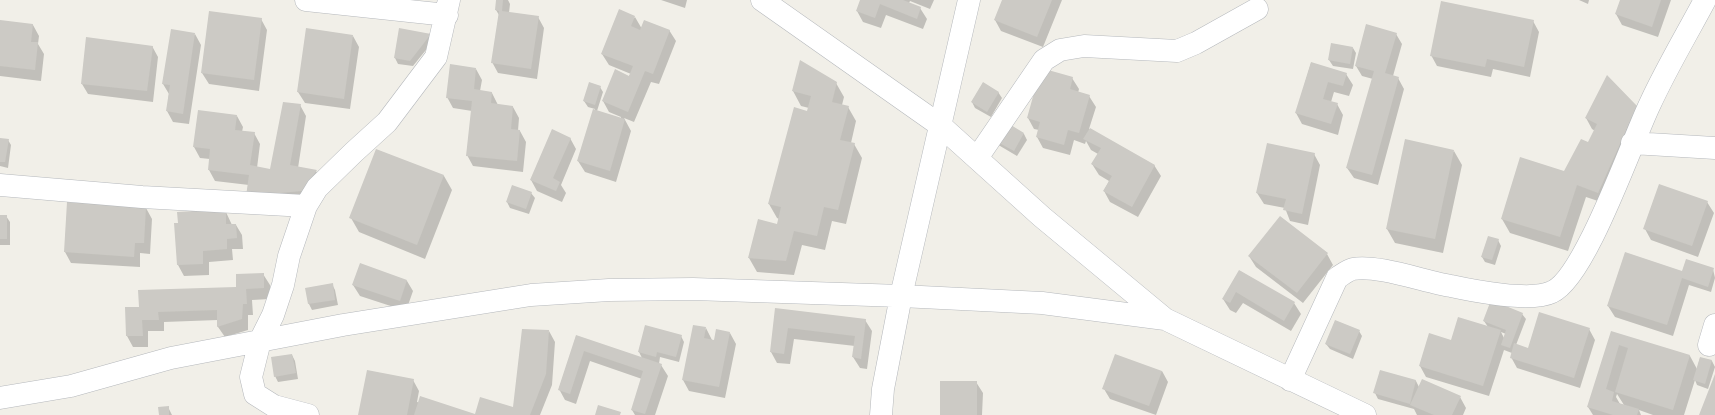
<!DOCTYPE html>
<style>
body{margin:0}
canvas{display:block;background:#f1efe8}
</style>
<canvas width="1715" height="415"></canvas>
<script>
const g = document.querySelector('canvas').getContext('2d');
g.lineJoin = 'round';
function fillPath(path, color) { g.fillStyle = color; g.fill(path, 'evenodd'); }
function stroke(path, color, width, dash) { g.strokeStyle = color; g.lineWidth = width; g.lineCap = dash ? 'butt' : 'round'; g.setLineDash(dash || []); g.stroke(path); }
const shadow = new Path2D(`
 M497,0h11l2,4 -1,9 29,4 6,11 -7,51 -39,-6 -6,-11 7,-47 -3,-5z
 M661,0h26l-2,8z
 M861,0h73l-4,9 -20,-8 -1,2 11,5 7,11 -4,10 -37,-14 -5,13 -18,-6 -6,-11z
 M1003,0h59l-19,47 -42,-16 -6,-11z
 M1579,0h10l-1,4z
 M1621,0h50l-13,37 -36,-12 -6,-11z
 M210,12l51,7 6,11 -8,61 -50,-7 -7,-11z
 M635,17l7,12 27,1 7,11 -17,43 -8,-2 -17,40 -10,-4 7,13 -15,51 -31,-10 -7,-11 17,-52 -7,-2 -4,-6 16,-14 3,5 -6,19 24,8v-2l-12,-5 -6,-11 28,-27 -22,-9 -7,-11z
 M0,21l33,4 6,11 -1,8 6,10 -3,27 -41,-5z
 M1533,21l6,11 -9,45 -37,-8 -2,8 -54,-11 -6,-11z
 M195,34l6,11 -12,79 -16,-2 -6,-11 2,-17 -6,-10z
 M1396,34l6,10 -9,32 5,2 6,11 -26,96 -24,-7 -7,-10 26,-89 -11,-3 -6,-10z
 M431,35l3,5 -21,26 -15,-2 -3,-6z
 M353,36l6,11 -9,62 -45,-6 -7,-11z
 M152,46l6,11 -5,45 -65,-8 -6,-10z
 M1353,48l3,5 -3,16 -20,-3 -4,-6z
 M801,62l35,21 8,14 -2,8 6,2 8,14 -5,22 3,1 8,14 -16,66 -14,-3 -7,29 -23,-5 -8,30 -37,-3 -8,-14 29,-33 1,-6 -2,-1 -8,-14 40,-96 -8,-2 -8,-15z
 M1311,63l35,11 7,11 -4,11 -15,-4 -3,10 6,2 6,11 -5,20 -36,-11 -6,-11z
 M476,69l6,11 -2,11 12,2 6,12 15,2 6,11 -1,13h2l6,11 -3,30 -50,-6 -6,-11 5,-44 -19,-3 -6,-11z
 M1072,78l7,11 -1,4 11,3 7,11 -7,22 65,36 7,11 -23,41 -28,-15 -6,-11 5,-10 -10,-6 -7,-11 6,-10 -7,-4 -5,-9 -1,3 -11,-4 -4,15 -27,-7 -6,-11 2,-7 -5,-1 -6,-11z
 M998,92l4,6 -11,19 -16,-9 -3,-6z
 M300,105l6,11 -8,52 18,3 6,11 -14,19 -61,-6 2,-10 -34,-4 -6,-11 1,-11 -10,-1 -6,-11 43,-31 6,11 -1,5 12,1 6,11 -3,24 14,2z
 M1636,107l7,11 -39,85 -18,-6 -18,54 -58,-18 -8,-14 64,-46 22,-29 7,-13 -3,-2 -6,-11z
 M1001,121l23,13 3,6 -10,16 -22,-13z
 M570,138l6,11 -15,36 5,8 -4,9 -25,-11 -6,-11z
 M0,139l8,1 3,5 -3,23 -8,-2z
 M377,150l67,26 8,14 -27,69 -66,-27 -8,-14z
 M1454,151l8,14 -19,88 -48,-10 -8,-14z
 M1314,154l6,11 -12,60 -18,-4 -5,-13 -21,-4 -7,-11z
 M531,193l4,5 -6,16 -19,-6 -3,-6z
 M1707,202l7,11 -16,44 -47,-17 -6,-11z
 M146,208l6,11 -2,35 -10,-1v14l-69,-4 -6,-11z
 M225,210l7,15h4l6,10 1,14h-11l1,11 -24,2v13l-25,1 -6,-11 -3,-41z
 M0,216h6l4,6v23h-10z
 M1498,240l3,6 -6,19 -10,-3 -3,-5z
 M1327,254l6,11 -30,38 -47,-36 -7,-11z
 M1713,269l2,9 -4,14 -22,-7 -16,51 -58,-19 -7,-11 76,-33z
 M1240,271l54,32 7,11 -10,17 -48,-28 -7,10 -6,-3 -7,-11z
 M263,274l7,11v14l-18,1 1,15h-5v15l-23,7 -7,-10v-7l-54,2v9h-16v16h-15l-6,-11 -1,-28h14l97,-20z
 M407,281l6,10 -7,20 -46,-15 -7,-11z
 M332,284l3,6 3,15 -26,5 -3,-6 -2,-15z
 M776,309l89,11 7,11 -5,38 -7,-1 -7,-11 2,-11 -61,-7 -4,25 -13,-1 -6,-11z
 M1522,314l4,5 -10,26 12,4 61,-20 6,11 -15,48 -63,-20 -6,-11 1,-4 -8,-3 -15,46 -63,-19 -6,-11 32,-25 36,-14 -4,-6zM1501,332l5,2 -2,4z
 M645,327l36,9 3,6 -5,20 -19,-5 -1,7 2,1 7,11 -13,39h-20l-3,-5 10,-31 -52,-18 -14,43 -11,-4 -6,-11 17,-52 66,21 -3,-6z
 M706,328l6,12 2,1 16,-8 6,11 -11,54 -36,-7 -6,-11z
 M549,331l6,11 -3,43 -12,30h-65l39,-6z
 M1359,331l3,5 -9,23 -23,-10 -4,-5z
 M1612,332l78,24 7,13 3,-11 12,3 3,6 -7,22 -11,-4 -2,-5 -11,35h-31l-14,-5 2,5h-48l-5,-8zM1617,394l7,11 -4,-1 -4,-7z
 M292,355l3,6 3,18 -20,3 -3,-6z
 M1162,371l6,11 -12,33 -46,-16 -6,-10z
 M1380,371l36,10 3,6 41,10 6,11 -3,7h-46l-3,-6 -36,-10 -3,-6z
 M413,380l6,11 -2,11 58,13h-115z
 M976,382l7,11 -1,22h-41z
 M168,407l4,8h-12z`);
const building = new Path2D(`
 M496,0h7l-1,11 37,5 -8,53 -40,-6 8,-52 -4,-1z
 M860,0h43l18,7 -4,12 -37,-15 -5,14 -19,-7z
 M1002,0h50l-15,37 -43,-17z
 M1620,0h41l-9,27 -37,-13z
 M1441,1l93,19 -10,47 -37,-8 -2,8 -55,-11z
 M619,9l16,7 -4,10 9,4 4,-10 26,10 -17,44 -8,-3 -17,41 -26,-11 13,-32 14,7 4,-10 -32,-12z
 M209,11l53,7 -8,62 -53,-7z
 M0,20l33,4 -2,18h7l-3,28 -35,-4z
 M1366,24l31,9 -12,40 14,4 -27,98 -26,-7 28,-97 -19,-5z
 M306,28l47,7 -9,64 -47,-7z
 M399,28l32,6 -21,27 -16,-3z
 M171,29l24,4 -12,81 -17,-3 4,-26 -8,-1z
 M86,37l67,9 -6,45 -66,-7z
 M1331,43l22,4 -3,17 -22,-4z
 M800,60l37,22 -5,20 17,4 -9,34 15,3 -17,67 -14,-3 -7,29 -23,-5 -8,30 -38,-3 10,-39 19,5 4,-17 -13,-3 26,-97 13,4 4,-15 -19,-5z
 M1311,62l36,11 -4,13 -15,-4 -5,17 15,4 -7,21 -36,-11z
 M450,64l26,4 -2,21 18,3 -1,11 22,3 -2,23 9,1 -3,31 -51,-5 6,-55 -26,-3z
 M1041,68l32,9 -3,12 20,6 -11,38 -11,-3 -4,15 -28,-8 4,-15 -13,-4z
 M1607,75l30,31 -39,87 -21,-8 -17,52 -59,-18 19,-62 44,14 17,-32 7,3 9,-18 -12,-6z
 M589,82l12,4 -6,19 -12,-4z
 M983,82l16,10 -12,20 -16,-10z
 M283,102l18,2 -11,61 27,5 -15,21 -56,5 3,-21 -41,-5 2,-21 -17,-2 5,-37 39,5 -2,15 20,2 -5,33 20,4z
 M593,109l32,10 -15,52 -33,-10z
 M1001,119l23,14 -10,18 -24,-13z
 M1090,128l65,37 -23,42 -29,-16 9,-15 -21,-12 10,-16 -18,-9z
 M552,129l19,9 -18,40 7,4 -4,9 -26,-11z
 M0,138l9,1 -4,23h-5z
 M1405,139l49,11 -19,89 -49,-10z
 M1267,143l48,10 -13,61 -19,-4 3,-11 -30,-6z
 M376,149l68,26 -27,70 -68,-27z
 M1659,184l49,17 -16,45 -49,-17z
 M512,185l20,7 -6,17 -20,-7z
 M67,202l79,5 -2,36h-9l-1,14 -70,-5z
 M226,209v15h10l1,14 -10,1v10l-24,2v13l-26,1 -3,-42h4l-1,-11z
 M0,215h7v24h-7z
 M1280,216l48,37 -31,40 -49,-37z
 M1488,236l11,3 -7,21 -11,-3z
 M1625,252l57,19 4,-12 28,9 -6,19 -26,-9 -15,47 -60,-19z
 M360,263l47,17 -7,21 -48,-16z
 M1239,270l56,32 -11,19 -48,-29 -6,11 -8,-4z
 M264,273v15l-18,1 1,15h-4l-1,15 -25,8v-17l-59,2 1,8h-17l1,16h-17l-1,-29h14l-1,-17 98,-3v-13z
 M333,283l2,17 -27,4 -3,-16z
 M1491,300l32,13 -13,35 -9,-3 5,-15 -23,-9z
 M775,308l91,11 -5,40 -9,-2 3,-21 -67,-8 -4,26 -14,-2z
 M1539,312l51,16 -16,50 -64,-20 4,-15 14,5z
 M1458,317l43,13 -18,56 -64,-20 10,-33 22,7z
 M1335,320l25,10 -10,24 -25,-10z
 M645,325l37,10 -6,22 -19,-5 -1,5 -18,-5z
 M693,325l13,2 -2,11 10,2 2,-11 14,3 -11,55 -37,-7z
 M522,329l27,1 -3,44 -16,41h-116l6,-19 55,18 5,-17 33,10z
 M1611,331l79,24 -17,55 -58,-18 13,-44 -9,-3 -13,44 8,3 -2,9 27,8 -2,6h-24l-26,-8z
 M576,335l86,29 -17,50 -14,-4 12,-39 -59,-20 -14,43 -12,-4z
 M292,354l4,19 -22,4 -3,-20z
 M1115,354l47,17 -13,35 -47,-17z
 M1700,357l12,3 -7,24 -12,-4z
 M367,370l47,9 -7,36h-49z
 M1380,370l36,10 -6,24 -37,-11z
 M1715,374v41h-16z
 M1422,379l39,17 -9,19h-18l-24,-10z
 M940,381h37v34h-37z
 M598,405l23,7 -1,3h-25z
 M169,406v9h-10l-1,-8z`);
const minor = new Path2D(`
 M306,0l141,15
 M762,0l179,126 101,91 123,102 200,96
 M1632,143l83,5
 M977,158l67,-98 16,-10 24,-4 93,5 19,-8 61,-34
 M0,185l142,12 164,9
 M1709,345l6,-20
 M1290,380l47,-102c5,-3 11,-8 16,-9 23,-5 73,13 98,17 23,5 80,16 101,6 33,-14 80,-151 98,-188 16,-35 37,-70 55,-104
 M0,398l71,-12 100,-28 172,-33 188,-30 78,-5 84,-1 208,7 141,7 123,16
 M308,415l-34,-9 -19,-12 -4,-17 9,-36 13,-26 10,-30 6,-29 17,-50 11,-18 37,-36 33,-30 49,-65 13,-57
 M881,415l2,-26 18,-93 68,-296`);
fillPath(shadow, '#0003');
fillPath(building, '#cccac5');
stroke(minor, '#b5b8bc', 23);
stroke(minor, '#fff', 22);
</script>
